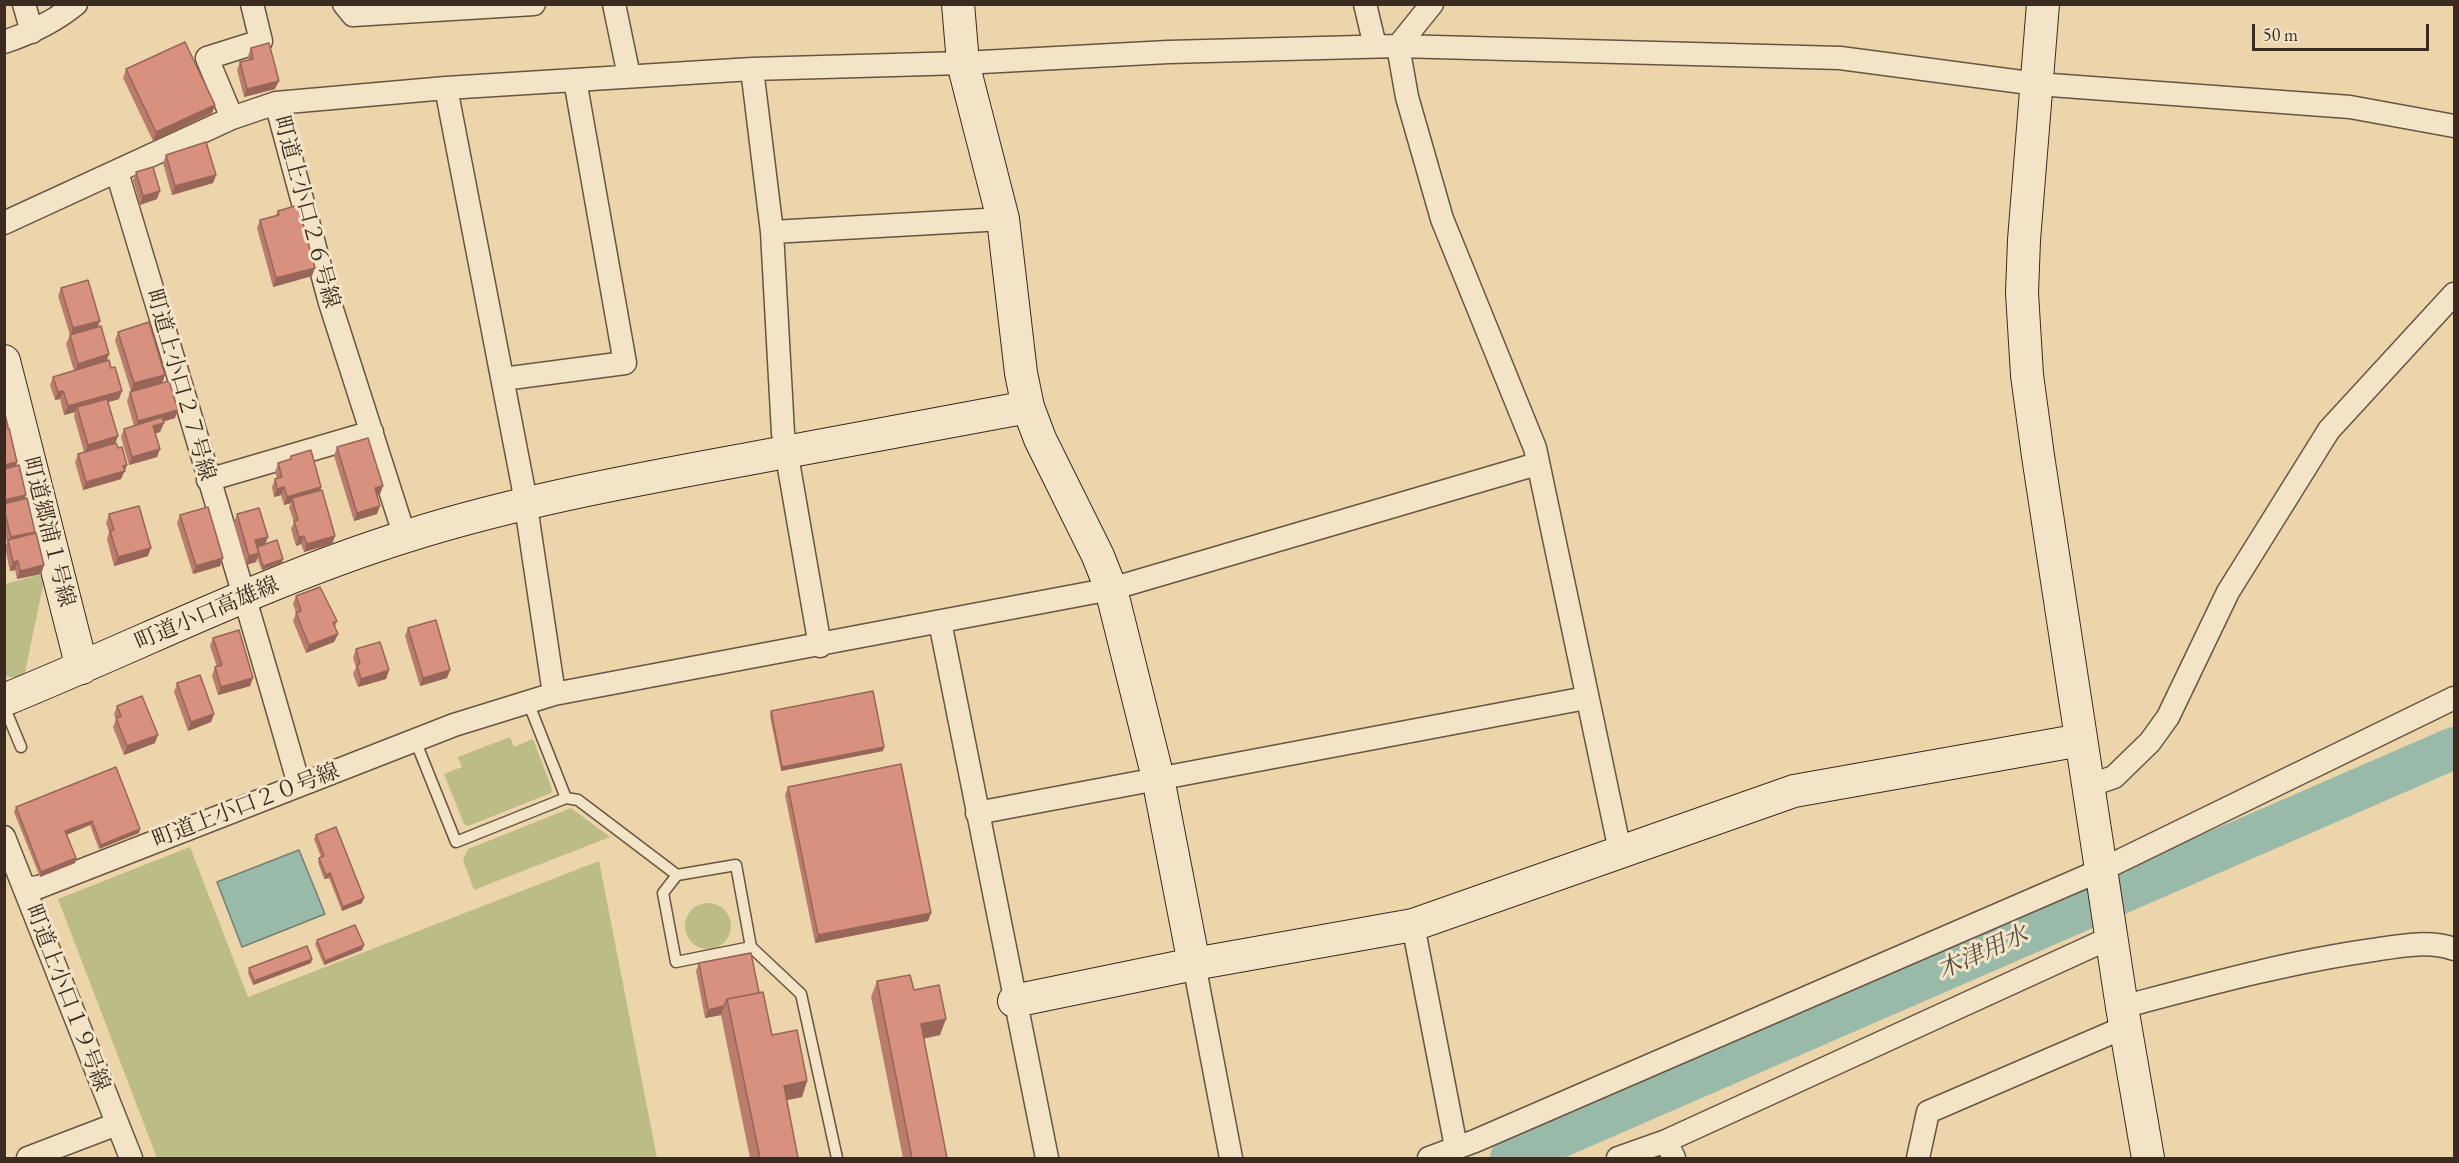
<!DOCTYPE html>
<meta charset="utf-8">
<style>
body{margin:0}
#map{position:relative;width:2459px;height:1163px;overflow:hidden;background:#ecd5aa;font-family:"EB Garamond",serif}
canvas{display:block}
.frame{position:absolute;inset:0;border:6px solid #3b2a1f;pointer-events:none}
.scale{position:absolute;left:2252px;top:24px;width:177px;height:27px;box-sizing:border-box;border:3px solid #3b2a1f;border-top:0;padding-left:8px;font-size:18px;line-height:21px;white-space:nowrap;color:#3b2a1f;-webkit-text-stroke:4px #f3e4c8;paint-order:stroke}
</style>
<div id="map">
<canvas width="2459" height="1163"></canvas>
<div class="frame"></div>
<div class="scale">50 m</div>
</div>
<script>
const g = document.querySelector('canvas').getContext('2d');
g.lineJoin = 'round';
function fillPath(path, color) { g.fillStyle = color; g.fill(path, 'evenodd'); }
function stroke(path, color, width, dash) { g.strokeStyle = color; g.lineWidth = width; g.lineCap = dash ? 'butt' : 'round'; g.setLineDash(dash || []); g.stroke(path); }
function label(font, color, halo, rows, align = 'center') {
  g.font = font + ' "EB Garamond","Noto Serif JP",serif'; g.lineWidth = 6; g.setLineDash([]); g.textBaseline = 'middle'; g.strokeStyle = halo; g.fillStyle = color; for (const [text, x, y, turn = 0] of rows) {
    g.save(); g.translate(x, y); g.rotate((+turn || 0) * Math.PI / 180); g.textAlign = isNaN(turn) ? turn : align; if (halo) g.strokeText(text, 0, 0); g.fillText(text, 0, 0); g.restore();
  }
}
const green = new Path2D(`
 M43,574l4,12h-4l-19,91 -3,2 -16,-3v-92z
 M510,737l4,10 19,-8 19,50 -1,4 -83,33 -4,-2 -20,-50 18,-7 -4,-10z
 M571,808l39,29 -136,53 -11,-30 5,-11z
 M190,847l58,150 351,-136 58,297h-500l-99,-259z
 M685 926a23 23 0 1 1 46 0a23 23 0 1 1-46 0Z`);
const water = new Path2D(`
 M299,850l26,64 -83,33 -25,-65z`);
const river = new Path2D(`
 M1511,1158l943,-410`);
const lane = new Path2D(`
 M4,706l17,41
 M415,740l41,102 110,-44 -38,-96
 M566,798l12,2 99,75 59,-10 15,82 -75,15 -13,-69 14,-18
 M751,947l50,47 36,164`);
const street = new Path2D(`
 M24,4l8,28
 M344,4l9,11 181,-11
 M614,4l15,72
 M1365,4l10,42
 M1432,4l-34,42 9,51 35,122 93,229 85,403
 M4,42c27,-9 50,-20 72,-38
 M752,69l20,163 11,201 37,213
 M446,88l77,398 31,208
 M276,103l170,-15 306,-19 211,-6 205,-11 230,-6 442,12 197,26 313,23 104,19
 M232,118l-25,-60 54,-17 -9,-37
 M117,172c61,204 124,408 182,613
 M4,223l228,-105 44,-15 54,200 75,234
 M772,232l231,-13
 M503,379l122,-16 -50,-283
 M208,480l164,-48
 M940,622l107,536
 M2088,786l26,-9 36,-35 18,-25 60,-125 101,-162 125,-136
 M977,813l609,-115
 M4,837l127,321
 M25,889l14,-2 415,-162 100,-31 557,-105 426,-125
 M1413,925l43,222
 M1194,964l37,194
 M2122,1007c83,-22 166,-45 251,-57 26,-4 56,-10 81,-1
 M1666,1141l446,-204
 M28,1158l89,-34
 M1429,1158l46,-17 626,-271 353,-172
 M1618,1158l48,-17 8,17
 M1918,1158l10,-46 197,-85`);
const secondary = new Path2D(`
 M958,4l5,59 40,156 18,154 7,34 12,32 58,117 13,33 47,189 36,186
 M2043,4l-19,236 -2,53 5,82 11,81 84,551 26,151
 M4,361l78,307
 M4,700c135,-55 265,-121 403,-164 111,-35 227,-56 341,-77 93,-17 186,-35 280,-52
 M1014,1001l180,-37 219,-39 381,-134 287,-51`);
const wall = new Path2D(`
 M251,48l24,41 -31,8 -7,-27 3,-8 9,-2 -1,-4z
 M126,69l89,36 -3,8 -59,28 -30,-63z
 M166,155l50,20 -3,8 -41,12 -9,-32z
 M136,172l21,27 -17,6 -7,-25z
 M278,211l34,65 -39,11 -16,-59 3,-8 16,-5z
 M61,288l36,39 22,72 -11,3 7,42 12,21 -6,14 -38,11 -8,-28 3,-8 6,-2 -10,-36 1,-4 -11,3 -4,-16 -5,1 -5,-15 3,-8 21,-6 -8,-27 4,-9 -12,-39z
 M118,332l44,51 13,35 -12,4 -3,10 -5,1 5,16 -3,8 -28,8 -8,-28 3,-8 10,-3 -7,-25 3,-9 13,-4 -12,3 -16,-51z
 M4,411l3,18 10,33 -1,4 9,33 10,33v1l9,32 -3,9 -24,5 -2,-9 -5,1 -5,-23 2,-6 -3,-11z
 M337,447l43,47 -3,1v19l-23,7 -20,-65z
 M291,456l30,31 -1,4 15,45 -3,8 -28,8 -3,-8 -5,2 -5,-17 3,-7 -5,-15 2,-4 -7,2 -3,-10 -7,2 -2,-10 3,-8 2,-1 -2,-6 3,-9 11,-3z
 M109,514l39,42 -34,10 -7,-27 2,-7 -3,-9z
 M237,514l29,30 16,19 -20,7 -5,-12 -1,4 -10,3 -12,-42z
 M180,515l43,43 -3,8 -27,8 -16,-51z
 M296,596l41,25 -2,6 3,7 -4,8 -28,11 -13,-32 3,-8 -3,-9z
 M408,628l42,42 -3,8 -27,8 -15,-50z
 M213,638l37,48 -32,9 -6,-19 3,-9h2l-7,-21z
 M356,649l33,21 -3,9 -28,8 -5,-13 3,-7 -3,-9z
 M177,683l37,31 -3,8 -23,9 -14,-39z
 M117,706l38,37 -31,12 -11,-28 3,-8 -2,-5z
 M771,711l113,36 -1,4 -102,20 -11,-55z
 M116,767l23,66 -40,16 -9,-24 -23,9 9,24 -1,5 -35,14 -26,-65 2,-5z
 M788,787l143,126 -3,8 -113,22 -30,-148z
 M316,835l46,68 -20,8 -13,-33 -5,1 -6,-17 1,-4 2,-1 -7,-18z
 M317,940l47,5 -2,5 -38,15 -9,-21z
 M312,959l-1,4 -58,22 -5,-12 1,-5z
 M699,963l60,30 13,42 35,46 -5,16 -15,3 11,58h-48l-29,-143 -16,3 -9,-47z
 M877,981l37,9 26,45 -17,4 24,119h-44l-32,-161z`);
const shadedWall = new Path2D(`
 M279,81l-4,8 -31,8 3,-8z
 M215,105l-3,8 -59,28 3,-9z
 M216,175l-3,8 -41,12 3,-9z
 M160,191l-3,8 -17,6 3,-9z
 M315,268l-3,8 -39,11 3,-9z
 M100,321l-3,8 -27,8 3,-9z
 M109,354l-3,9 -31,9 3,-8z
 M165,375l-3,9 -31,7 3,-8z
 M63,391l-3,8 -5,1 3,-8z
 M122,391l-3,8 -41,12 -1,-4 -2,5 -11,3 4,-9z
 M178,410l-3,8 -40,12 3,-9z
 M164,423l-4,9 -10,3 3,-9z
 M118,436l-3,8 -30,9 3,-8z
 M160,449l-3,8 -28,8 3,-8z
 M17,462l-3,8 -10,2v-7z
 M127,465l-6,14 -38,11 3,-8z
 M383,486l-3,8 -8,3 3,-9z
 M284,487l-3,8 -7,2 3,-8z
 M321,487l-3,9 -26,2 -1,5 -7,2 3,-8z
 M26,495l-3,8 -19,5v-8z
 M380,506l-3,8 -23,7 3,-8z
 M35,532l-3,8 -23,4 2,-7z
 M304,536l-3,8 -5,2 3,-9z
 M335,536l-3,8 -28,8 3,-8z
 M268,537l-3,8 -13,4 3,-9z
 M151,548l-3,8 -34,10 4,-9z
 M259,553l-3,9 -10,3 3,-9z
 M223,558l-3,8 -27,8 3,-8z
 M283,559l-1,4 -20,7 1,-4z
 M18,561l-3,9 -5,1 3,-9z
 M44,565l-3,9 -24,5 3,-8z
 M338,634l-4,8 -28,11 3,-8z
 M389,670l-3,9 -28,8 3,-8z
 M450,670l-3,8 -27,8 3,-8z
 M253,678l-3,8 -32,9 3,-8z
 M214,714l-3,8 -23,9 3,-9z
 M158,735l-3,8 -31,12 3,-9z
 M884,747l-1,4 -102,20 1,-4z
 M92,821l-2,4 -26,11 1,-5z
 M140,829l-1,4 -40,16 2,-4z
 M76,858l-1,5 -35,14 1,-5z
 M330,873l-1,5 -5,1 2,-4z
 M364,898l-2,5 -20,8 1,-4z
 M931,913l-3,8 -113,22 3,-8z
 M364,945l-2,5 -38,15 1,-4z
 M312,959l-1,4 -58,22 1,-4z
 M724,1006l-3,9 -16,3 3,-8z
 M946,1019l-6,16 -25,5 6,-16z
 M807,1081l-5,16 -24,5 6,-16z`);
const building = new Path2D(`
 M185,42l30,63 -59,27 -30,-63z
 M269,43l10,38 -32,8 -7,-27 13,-3 -2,-11z
 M206,142l10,33 -41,11 -9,-31z
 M153,167l7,24 -17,5 -7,-24z
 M298,205l17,63 -39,10 -16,-58 19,-5 -1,-4z
 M88,280l12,41 -27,7 -12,-40z
 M149,322l16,53 -31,8 -16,-51z
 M101,326l8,28 -31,10 -8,-29z
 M109,360l2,8 4,-1 7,24 -54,15 -5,-15 -5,1 -5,-15z
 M169,381l9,29 -40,11 -8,-29z
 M107,399l11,37 -30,9 -11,-38z
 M4,411l4,15 -4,1z
 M162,417l2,6 -11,3 7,23 -28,8 -8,-28z
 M9,428l8,34 -13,3v-36z
 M368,438l15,48 -8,2 5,18 -23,7 -20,-66z
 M116,443l2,5 4,-1 5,18 -4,1 2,5 -39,11 -8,-28z
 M311,450l10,37 -34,10 -3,-10 -7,2 -2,-10 7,-2 -4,-14 13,-4v-3z
 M19,465l7,30 -22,5v-31z
 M322,490l13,46 -28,8 -3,-8 -5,1 -5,-16 4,-1 -6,-22z
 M27,498l8,34 -24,5 -7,-27v-6z
 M139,506l12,42 -33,9 -8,-26 4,-1 -5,-16z
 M208,507l15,51 -27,8 -16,-51z
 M259,508l9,29 -13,3 4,13 -10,3 -12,-42z
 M36,533l8,32 -24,6 -2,-10 -5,1 -5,-22z
 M277,540l6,19 -20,7 -6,-19z
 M320,587l17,34 -4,2 5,11 -29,11 -13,-32 5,-2 -5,-15z
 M436,620l14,50 -27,8 -15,-50z
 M239,630l14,48 -32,9 -6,-20 7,-2 -9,-27z
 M380,642l9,28 -28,9 -4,-14 3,-1 -4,-15z
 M200,675l14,39 -23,8 -14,-39z
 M873,691l11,56 -102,20 -11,-56z
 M142,696l16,39 -31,11 -11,-28 5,-2 -4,-10z
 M901,764l30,149 -113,22 -30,-148z
 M116,767l24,62 -39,16 -9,-24 -27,10 11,27 -35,14 -25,-65z
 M336,827l28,71 -21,9 -13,-34 -4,2 -7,-17 5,-2 -8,-21z
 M355,925l9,20 -39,16 -8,-21z
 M307,946l5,13 -58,22 -5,-13z
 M751,953l8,40 -32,6 -3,7 -16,4 -9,-47z
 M910,975l4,15 25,-5 7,34 -25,5 26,134h-35l-35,-177z
 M763,992l9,43 25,-5 10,51 -23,5 14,72h-38l-33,-159z`);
const streetNames = [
 ["町道上小口２６号線",306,212,75],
 ["町道上小口２７号線",180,385,74],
 ["町道郷浦１号線",48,532,76],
 ["町道小口高雄線",207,614,-23],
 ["町道上小口２０号線",246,806,-21],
 ["町道上小口１９号線",67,998,69]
];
const waterNames = [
 ["木津用水",1983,953,-24]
];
fillPath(green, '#bcbc86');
fillPath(water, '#99b9a9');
stroke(water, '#738072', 1.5);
stroke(river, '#99b9a9', 42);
stroke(lane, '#675542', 13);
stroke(street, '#675542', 25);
stroke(secondary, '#3b2a1f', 34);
stroke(lane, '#f3e4c8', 10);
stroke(street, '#f3e4c8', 22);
stroke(secondary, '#f3e4c8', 32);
fillPath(wall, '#ba7d6d');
fillPath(shadedWall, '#976659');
fillPath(building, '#d8917f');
stroke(building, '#976659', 1.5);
label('22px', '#3b2a1f', '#f3e4c8', streetNames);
label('italic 24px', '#524e42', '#f3e4c8', waterNames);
</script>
